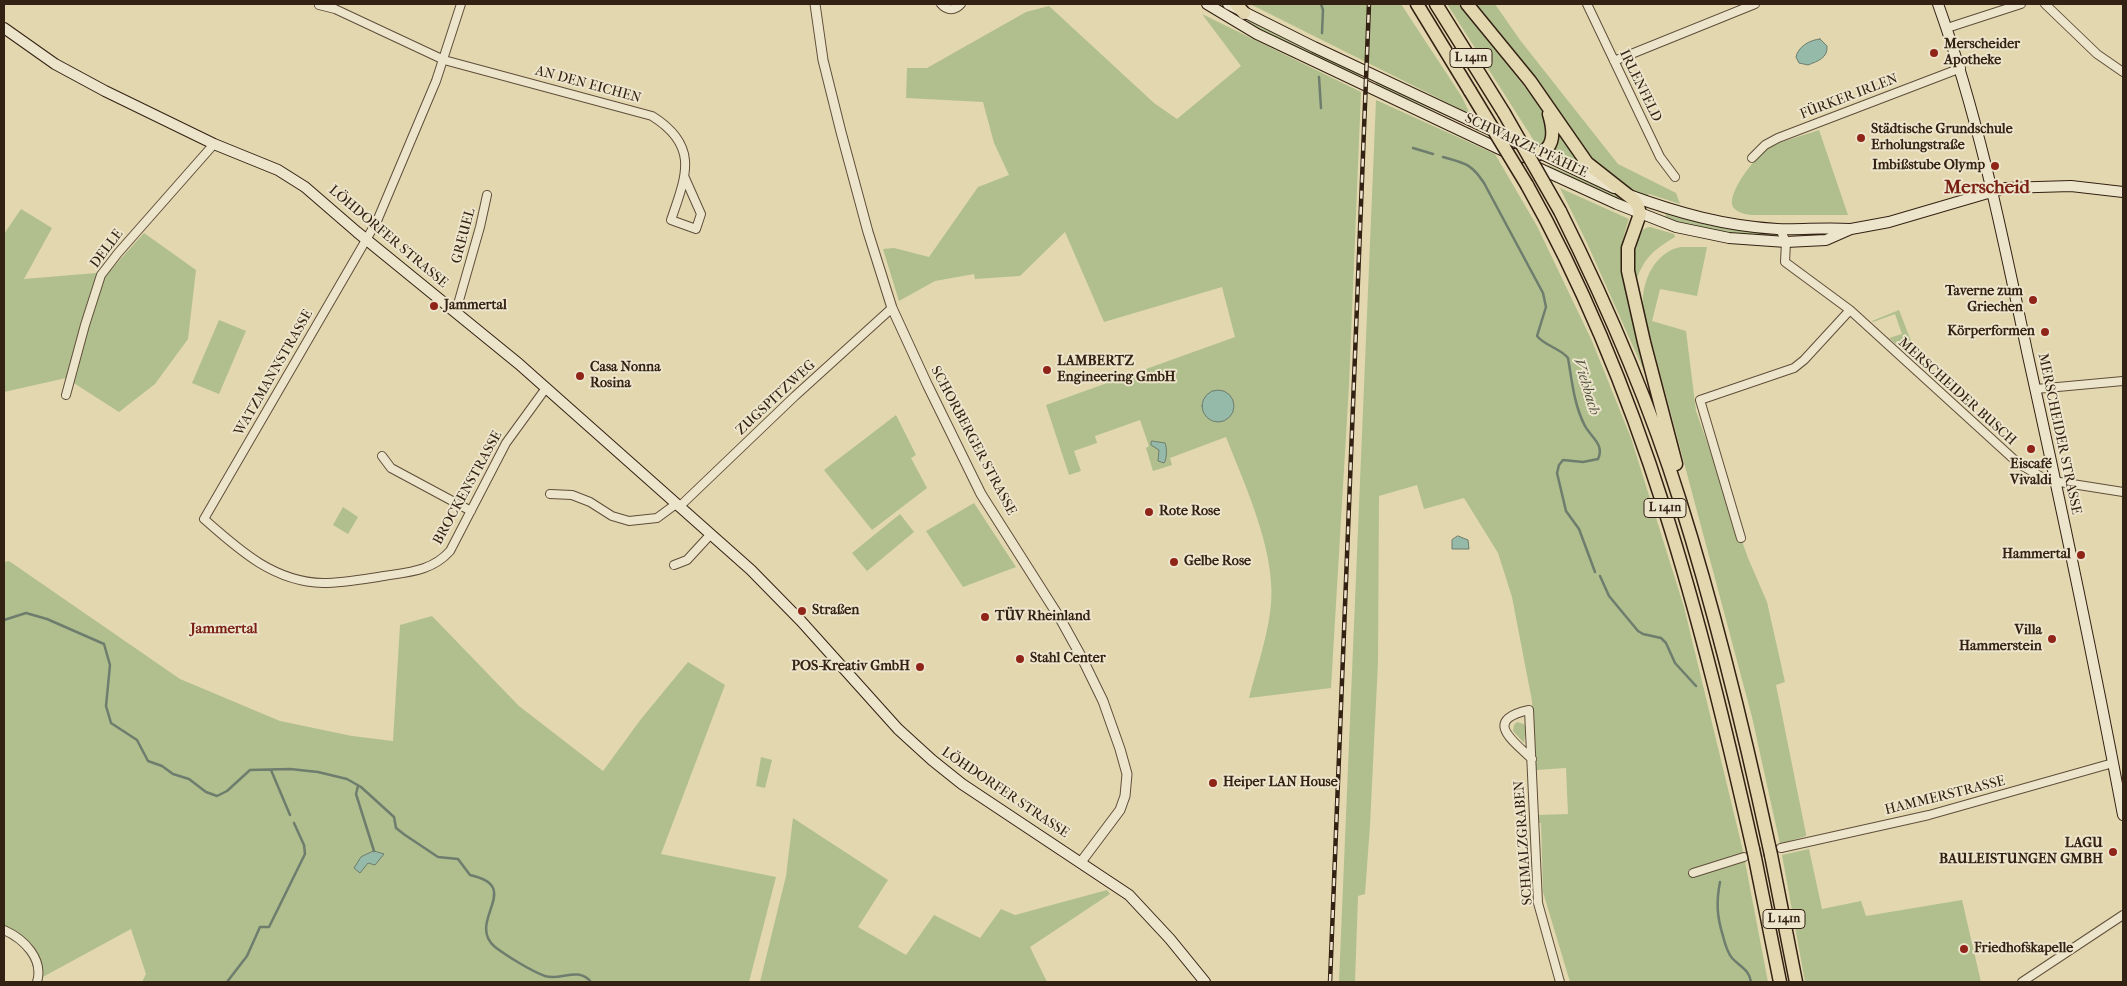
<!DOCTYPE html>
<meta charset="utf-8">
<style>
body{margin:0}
#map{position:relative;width:2127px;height:986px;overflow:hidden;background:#e3d7af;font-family:"IM FELL French Canon",serif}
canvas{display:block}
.frame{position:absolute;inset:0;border:5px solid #332113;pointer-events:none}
</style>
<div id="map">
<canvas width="2127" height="986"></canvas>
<div class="frame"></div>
</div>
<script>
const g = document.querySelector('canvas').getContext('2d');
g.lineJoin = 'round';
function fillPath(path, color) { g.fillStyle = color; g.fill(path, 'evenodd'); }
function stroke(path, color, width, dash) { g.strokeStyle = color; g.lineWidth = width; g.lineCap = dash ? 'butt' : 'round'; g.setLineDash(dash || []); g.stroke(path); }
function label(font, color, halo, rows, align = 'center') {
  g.font = font + ' "IM FELL French Canon",serif'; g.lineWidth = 4; g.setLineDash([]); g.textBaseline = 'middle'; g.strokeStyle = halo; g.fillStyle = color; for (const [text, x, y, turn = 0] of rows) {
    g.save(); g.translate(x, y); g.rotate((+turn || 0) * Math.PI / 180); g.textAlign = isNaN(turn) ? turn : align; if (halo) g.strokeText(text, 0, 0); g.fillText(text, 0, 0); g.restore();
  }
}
const green = new Path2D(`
 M1214,4h7l42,23 98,47v4l-99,-47z
 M1250,4h151l61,93 8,17z
 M1447,4h11l78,97c11,17 13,22 9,42l-7,4z
 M1479,4h16l25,36 98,124 58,29 4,11 -31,-10 -2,3 -37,-18 -17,-16 -117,-156z
 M1049,6l105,97 23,16 64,-53 -39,-52 159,78 -12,293 -18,303 -82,10c7,-28 17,-56 21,-85 9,-55 -24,-125 -44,-176l-56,21 2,7 -19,6 -7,-23 3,-2 -9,-26 -45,16 2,7 -23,8 7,20 -12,4 -23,-70 189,-68 -13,-50 -118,35 -39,-90 -45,44 -45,3 -1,-5 -39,7 -36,20 -16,-52 11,-1 35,9 49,-70 31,-12 -15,-32 -11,-41 -77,-4 1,-30h20l99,-56z
 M1376,82l83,38 8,5 -91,-40z
 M1376,100l119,54 42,72 55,115 39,97 53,169 59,244 25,131h-198l-27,-90 -2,-69h-3v-8l30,-1 -2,-46 -30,2 -4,-69 -20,-104 -14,-44 -34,-55 -40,11 -7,-24 -38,11 -1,166 -8,163 -5,69 -7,2 -3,86h-16z
 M1557,128l30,43 -34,-16z
 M1819,130l29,85h-94c-7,0 -17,-2 -21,-8 -7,-13 23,-52 35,-58 15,-9 34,-13 51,-19z
 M1548,165l72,31 5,6 -74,-32z
 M1560,188l69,31c-7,18 -8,34 -6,52l25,109 -61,-137z
 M21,209l31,19 -28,51 72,-6 11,1 37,-41 52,37 -8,69 -33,45 -36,28 -53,-34 -62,14v-158z
 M1666,214c37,11 72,18 111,20l1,3c-38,-2 -76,-8 -113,-19z
 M1650,227l24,7 1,3c-21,13 -30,19 -39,44 -2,-16 -8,-50 14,-54z
 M1681,247h26l-10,49 -37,-7 -8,32 34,10 10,80 52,147 19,44 18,80 -9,3 30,149v2l-26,8 -28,-127 -97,-363c-4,-17 -12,-37 -12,-54 0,-22 14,-49 38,-53z
 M1899,310l16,41 -2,8 -24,-21 13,-4 -7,-20 -22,8 -1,-1z
 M219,320l27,11 -27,63 -27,-11z
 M896,415l20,40 -5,3 16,30 -55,42 -48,-60z
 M974,503l42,64 -53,20 -37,-56z
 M343,507l15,10 -10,17 -15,-9z
 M900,514l14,18 -47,39 -15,-18z
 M9,561l171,118 100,42 72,15 41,5 7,-116 32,-9 87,90 84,65 38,-52 47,-57 37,23 -64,169 115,23 -27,105h-607l4,-8 -15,-45 -90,49c0,-26 -15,-41 -37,-52v-364z
 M1517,722l7,2 2,4 -2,15 -11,-12 1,-6z
 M761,757l11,3 -7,28 -9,-2z
 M793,818l95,62 -30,47 48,28 28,-40 46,23 21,-29 14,6 92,-25 3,4 -80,53 17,35h-287l26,-106z
 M1809,849l13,60 39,-8 5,15 96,-16 19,82h-176l-23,-127z`);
const water = new Path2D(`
 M1820,39l7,7c1,12 -9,15 -19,19l-9,-2 -3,-6c2,-10 13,-17 24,-18z
 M1202 406a16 16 0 1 1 32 0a16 16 0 1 1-32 0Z
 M1152,441l13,2c2,4 2,16 -1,20l-6,-2 1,-11 -8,-5z
 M1458,536l10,4 1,9h-17v-9z
 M374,851l10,3 -9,11 -7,-2 -8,10 -6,-5 7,-11z`);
const stream = new Path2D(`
 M1321,4l2,6 -1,23
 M1319,77l2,31
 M1413,148l20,6
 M1443,157c21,6 28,6 41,26l59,110 3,14 -9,29c8,10 23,12 31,22 4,23 6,47 17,68 6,11 20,19 13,33l-15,3 -20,-2 -4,5 -2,8 9,38 13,18 16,43
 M1600,576l9,20 29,35 5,3 18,4 5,5 9,20 21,23
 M4,620l22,-7 21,6 57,25 6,21 -4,41 5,17 26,17 11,21 14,5 11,8 16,5 17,13 11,4 10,-5 23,-21 40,-1 28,3 29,7 14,8 33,30 2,11 9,7 33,22 20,2 12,16c55,12 -5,46 25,72 12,9 36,24 50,29 16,5 33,-10 46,6
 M271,770l19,45
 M358,786l-2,8 18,57
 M1720,882c-4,20 -3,35 3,54 2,8 4,16 9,22 8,9 17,11 19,24
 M227,982l20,-26 13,-29h9l36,-73 -1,-9 -10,-22`);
const minor = new Path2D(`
 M461,4l-25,77 -59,140 -173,298c35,31 70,63 119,64 20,0 41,-4 61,-7 25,-4 48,-5 66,-25l56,-108 40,-55
 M941,4c6,7 14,7 20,0
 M1587,4l73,153 15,20
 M2045,4l52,50 26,18
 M319,5l16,4 109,51 208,56c48,30 34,60 19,104l25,9 5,-15 -16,-36
 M1947,28l74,-24
 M1614,61l141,-57
 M1752,158l13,-13 13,-7 183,-70
 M1780,229l6,13 -1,20 65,48 169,154 28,16 76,12
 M456,311l24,-84 7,-32
 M2036,389l87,-8
 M66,395l19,-70 16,-50 17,-22 96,-109
 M382,456l9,12 80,43
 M550,494l22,1 18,7 22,14 17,5 28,-3 19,-14
 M679,507l116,-111 97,-88
 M1741,538l-41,-138 94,-32 10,-8 46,-50
 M674,565l13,-5 23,-25
 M1532,759c-20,-19 -49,-39 -3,-49l9,193 22,79
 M1781,848l148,-33 184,-52
 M1693,873l51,-16
 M4,930c20,9 40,29 33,52
 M2022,982l101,-67`);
const tertiary = new Path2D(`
 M815,4l8,56 18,72 27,100 24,76 35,76 54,110 80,126 21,38 21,43 17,48 7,25 -2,22 -5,14 -39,52`);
const secondary = new Path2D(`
 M1207,4l50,30 253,120
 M1228,4l86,43 300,141
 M1938,4c41,114 65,234 90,352 34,153 66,306 95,459
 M4,28l51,36 50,27 109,53 64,26 27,17 52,45 162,132 232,206 50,51 97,108 34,31 30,24 167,111 41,44 35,43
 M1534,166l83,38 59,23 53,11 57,4 40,-2 25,-11 38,-7 116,-34 66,-2 52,6
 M1629,195c49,18 96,31 148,34 25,1 48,-2 73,0`);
const trunk = new Path2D(`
 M1236,4l8,9
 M1417,4l53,87
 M1436,4l68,109
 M1467,4l63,77 57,82 47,37 4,6 2,8 -12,34v23l16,71 32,122
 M1513,155c33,4 46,-8 36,-41
 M1527,185c117,208 174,434 226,664
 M1560,211c47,94 89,190 120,290 36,114 64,229 89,345
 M1771,855l25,127
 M1755,858l25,124`);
const rail = new Path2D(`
 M1330,982l39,-978`);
const trunkBridge = new Path2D(`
 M1470,91l57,94
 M1504,113l56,98
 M1769,846l2,9
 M1753,849l2,9`);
const markers = [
 [1934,53,5,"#8f2418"],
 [1861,138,5,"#8f2418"],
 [1995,166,5,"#8f2418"],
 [2033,300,5,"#8f2418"],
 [434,306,5,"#8f2418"],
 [2045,332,5,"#8f2418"],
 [1047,370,5,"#8f2418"],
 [580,376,5,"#8f2418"],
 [2031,449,5,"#8f2418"],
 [1149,512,5,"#8f2418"],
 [2081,555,5,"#8f2418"],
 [1174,562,5,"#8f2418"],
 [802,611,5,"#8f2418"],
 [985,617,5,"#8f2418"],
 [2052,639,5,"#8f2418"],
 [1020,659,5,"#8f2418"],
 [920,667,5,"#8f2418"],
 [1213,783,5,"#8f2418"],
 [2113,852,5,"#8f2418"],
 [1964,949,5,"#8f2418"]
];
const shields = [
 [1471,58,42],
 [1665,508,42],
 [1784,919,42]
];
const shieldNames = [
 ["L 141n",1471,58],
 ["L 141n",1665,508],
 ["L 141n",1784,919]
];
const poiNames = [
 ["Merscheider",1944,45],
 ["Apotheke",1944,61],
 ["Städtische Grundschule",1871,130],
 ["Erholungstraße",1871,146],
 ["Imbißstube Olymp",1985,166,"right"],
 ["Taverne zum",2023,292,"right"],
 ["Griechen",2023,308,"right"],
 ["Jammertal",444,306],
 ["Körperformen",2035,332,"right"],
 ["LAMBERTZ",1057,362],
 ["Engineering GmbH",1057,378],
 ["Casa Nonna",590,368],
 ["Rosina",590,384],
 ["Eiscafé",2031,465,"center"],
 ["Vivaldi",2031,481,"center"],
 ["Rote Rose",1159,512],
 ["Hammertal",2071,555,"right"],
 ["Gelbe Rose",1184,562],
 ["Straßen",812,611],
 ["TÜV Rheinland",995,617],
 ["Villa",2042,631,"right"],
 ["Hammerstein",2042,647,"right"],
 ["Stahl Center",1030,659],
 ["POS-Kreativ GmbH",910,667,"right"],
 ["Heiper LAN House",1223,783],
 ["LAGU",2103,844,"right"],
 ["BAULEISTUNGEN GMBH",2103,860,"right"],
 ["Friedhofskapelle",1974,949]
];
const streetNames = [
 ["AN DEN EICHEN",588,85,15],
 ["IRLENFELD",1640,86,64],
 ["FÜRKER IRLEN",1849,97,-21],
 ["SCHWARZE PFÄHLE",1526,146,25],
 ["GREUEL",464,236,-75],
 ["LÖHDORFER STRASSE",388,237,40],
 ["DELLE",107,249,-53],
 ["WATZMANNSTRASSE",274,373,-60],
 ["MERSCHEIDER BUSCH",1957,392,42],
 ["ZUGSPITZWEG",776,398,-43],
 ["MERSCHEIDER STRASSE",2059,434,78],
 ["SCHORBERGER STRASSE",973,441,62],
 ["BROCKENSTRASSE",468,488,-61],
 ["LÖHDORFER STRASSE",1005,793,34],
 ["HAMMERSTRASSE",1945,796,-14],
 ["SCHMALZGRABEN",1524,843,-94]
];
const waterNames = [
 ["Viehbach",1586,387,73]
];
const neighbourhoodNames = [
 ["Jammertal",224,629]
];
const districtNames = [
 ["Merscheid",1987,188]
];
fillPath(green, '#b0bf8d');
fillPath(water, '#95baa9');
stroke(water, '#6e7d6d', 1);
stroke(stream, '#6e7d6d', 2.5);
stroke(minor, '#5f4e3a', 10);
stroke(tertiary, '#5f4e3a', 11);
stroke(secondary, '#332113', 12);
stroke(trunk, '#332113', 15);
stroke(minor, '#ede5cb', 8);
stroke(tertiary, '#ede5cb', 9);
stroke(secondary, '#ede5cb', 10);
stroke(trunk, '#e3d7af', 12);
stroke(rail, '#332113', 4.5);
stroke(rail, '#ede5cb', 2.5, [8]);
stroke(trunkBridge, '#332113', 15, []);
stroke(trunkBridge, '#e3d7af', 12);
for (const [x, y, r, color] of markers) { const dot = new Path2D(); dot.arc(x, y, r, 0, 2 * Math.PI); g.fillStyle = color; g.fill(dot); stroke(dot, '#ede5cb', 2); }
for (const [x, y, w] of shields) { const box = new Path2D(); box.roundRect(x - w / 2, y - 9.5, w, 19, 4); g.fillStyle = '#ede5cb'; g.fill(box); stroke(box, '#332113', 1); }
label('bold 12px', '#332113', null, shieldNames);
label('bold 14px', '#332113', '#ede5cb', poiNames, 'left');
label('14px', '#332113', '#ede5cb', streetNames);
label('italic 15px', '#504f40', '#ede5cb', waterNames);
label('bold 15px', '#7a1f14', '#ede5cb', neighbourhoodNames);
label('bold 19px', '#7a1f14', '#ede5cb', districtNames);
</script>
